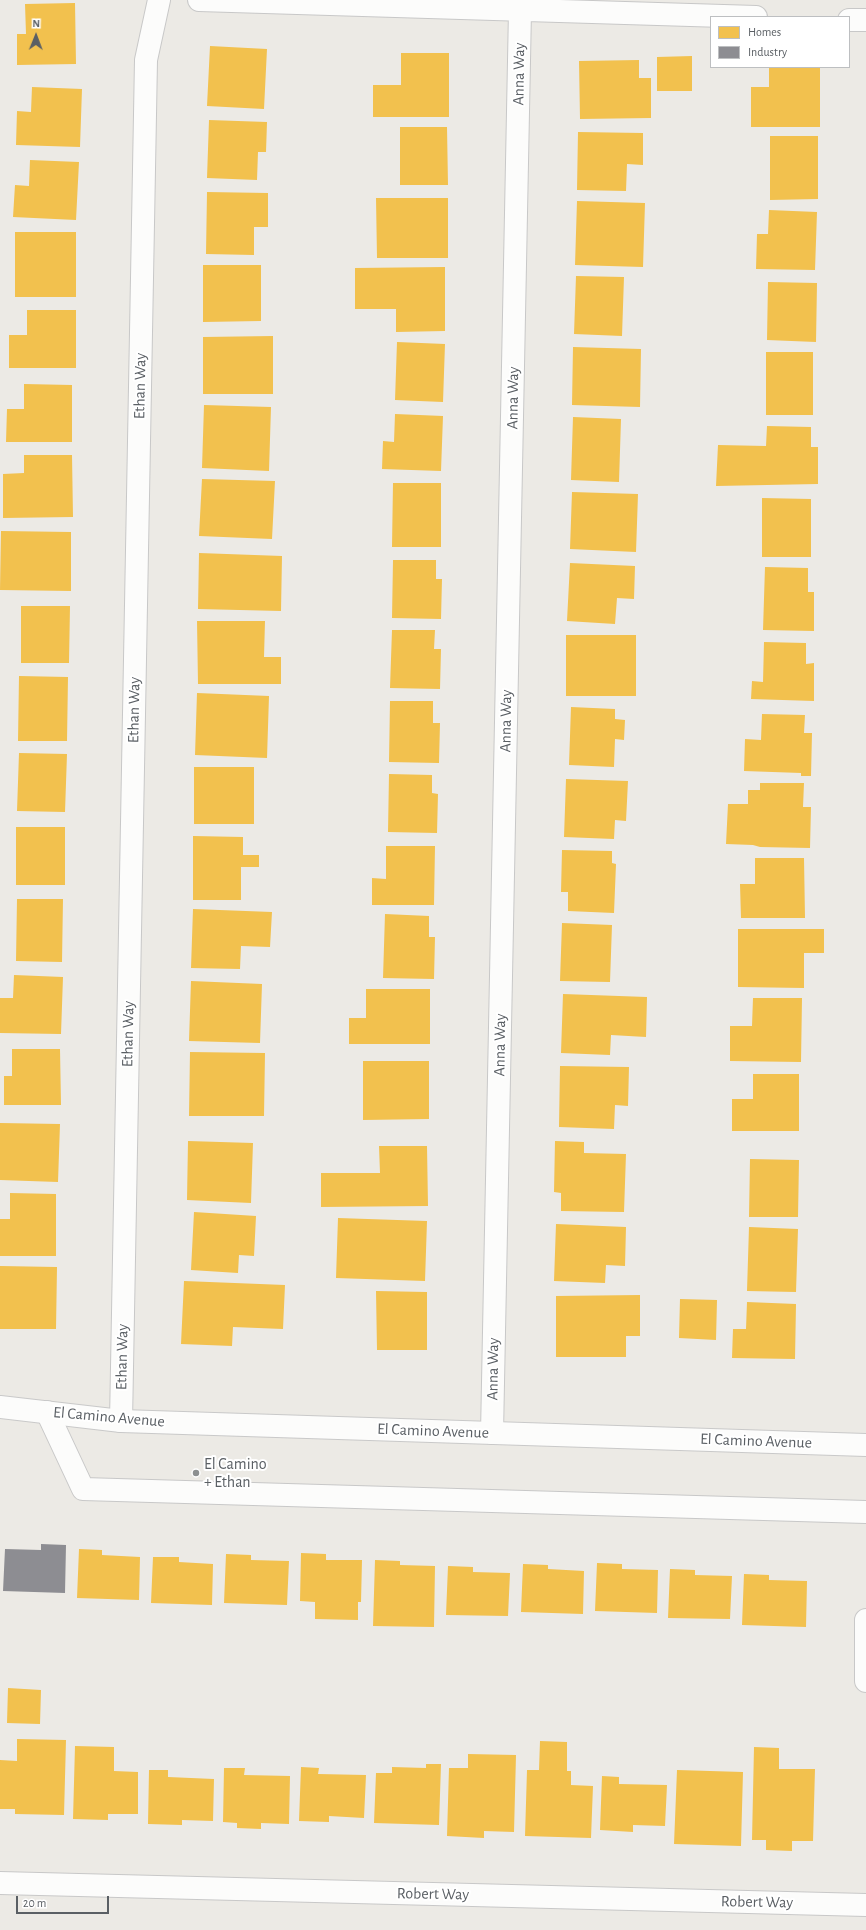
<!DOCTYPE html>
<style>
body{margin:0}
#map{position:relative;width:866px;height:1930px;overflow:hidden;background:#eceae5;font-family:"Alegreya Sans",sans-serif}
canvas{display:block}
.legend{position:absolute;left:710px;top:16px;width:140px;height:52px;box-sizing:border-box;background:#fff;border:1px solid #bdbfc1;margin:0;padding:5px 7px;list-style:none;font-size:12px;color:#5a5f64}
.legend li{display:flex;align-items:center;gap:8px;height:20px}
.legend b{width:20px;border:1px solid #bdbfc1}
.north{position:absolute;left:16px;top:16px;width:40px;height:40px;-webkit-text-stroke:3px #fff;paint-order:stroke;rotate:1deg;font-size:11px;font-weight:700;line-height:16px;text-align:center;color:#5a5f64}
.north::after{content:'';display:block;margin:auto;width:14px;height:18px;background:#5a5f64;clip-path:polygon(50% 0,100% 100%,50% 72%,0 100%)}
.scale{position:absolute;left:16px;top:1896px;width:93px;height:18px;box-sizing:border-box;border:2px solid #5a5f64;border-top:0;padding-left:5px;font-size:12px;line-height:14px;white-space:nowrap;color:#5a5f64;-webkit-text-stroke:3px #fff;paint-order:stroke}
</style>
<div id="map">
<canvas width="866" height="1930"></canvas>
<ul class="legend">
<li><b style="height:11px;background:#f2c14e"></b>Homes</li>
<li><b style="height:11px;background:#8d8d92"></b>Industry</li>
</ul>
<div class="north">N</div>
<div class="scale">20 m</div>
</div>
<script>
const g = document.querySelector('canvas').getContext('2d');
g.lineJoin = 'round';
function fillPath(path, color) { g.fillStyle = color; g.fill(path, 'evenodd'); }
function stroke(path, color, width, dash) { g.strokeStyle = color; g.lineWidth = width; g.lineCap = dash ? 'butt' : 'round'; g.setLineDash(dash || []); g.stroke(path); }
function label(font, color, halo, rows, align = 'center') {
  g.font = font + ' "Alegreya Sans",sans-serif'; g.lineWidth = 4; g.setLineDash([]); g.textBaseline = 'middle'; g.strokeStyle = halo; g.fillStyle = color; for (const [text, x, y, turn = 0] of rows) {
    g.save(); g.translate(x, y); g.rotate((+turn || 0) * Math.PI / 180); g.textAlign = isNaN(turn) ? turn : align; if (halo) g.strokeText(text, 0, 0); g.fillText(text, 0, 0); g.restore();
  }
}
const homes = new Path2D(`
 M75,3l1,61 -59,1v-31h9l-1,-30z
 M210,46l57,3 -3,60 -57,-3z
 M401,53h48v64h-76v-32h28z
 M692,56v35h-35v-34z
 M639,60v18h12v40l-71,1 -1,-58z
 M769,67h51v60h-69v-40h18z
 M32,87l50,2 -2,58 -64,-2 1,-34 14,1z
 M209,120l58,2 -1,30h-8l-1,28 -50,-2z
 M400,127h47l1,58h-48z
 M578,132l65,1v32l-16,-1 -1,27 -49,-1z
 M770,136h48v63l-48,1z
 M30,160l49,2 -3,58 -63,-3 2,-32 14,1z
 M207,192l61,1v34h-14v28l-48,-1z
 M376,198h72v60h-71z
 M577,201l68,2 -2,64 -68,-2z
 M769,210l48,2 -2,58 -59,-1 1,-35h11z
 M15,232h61v65h-61z
 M203,265h58v56l-58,1z
 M445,267v64l-49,1v-23h-41v-41z
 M576,276l48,1 -2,59 -48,-2z
 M768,282l49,1 -1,59 -49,-2z
 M27,310h49v58h-67v-33h18z
 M273,336v58h-70v-57z
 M397,342l48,2 -2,58 -48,-2z
 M573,347l68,2 -1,58 -68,-2z
 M766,352h47v63h-47z
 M24,384l48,1v57h-66l1,-33h17z
 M204,405l67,2 -2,64 -67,-3z
 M395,414l48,2 -2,55 -59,-2 1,-28 11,1z
 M573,417l48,2 -2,63 -48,-2z
 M767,426l44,1v20h7v37l-102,2 2,-41 48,1z
 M24,455h48l1,62 -70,1v-44l21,-1z
 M202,479l73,2 -3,58 -73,-3z
 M393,483h48v64h-49z
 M572,492l66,2 -2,58 -66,-3z
 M762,498l49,1v58h-49z
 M1,531l70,1v59l-71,-1z
 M199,553l83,3 -1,55 -83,-2z
 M393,560h43v19h6l-1,40 -49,-1z
 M570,563l65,3 -1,33 -17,-1 -2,26 -48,-3z
 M765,567l43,1v24h6v39l-51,-1z
 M21,606h49l-1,57h-48z
 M197,621h68l-1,36h17v27h-83z
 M392,630h43l-1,19h7l-1,40 -50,-1z
 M566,635h70v61h-70z
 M764,642l42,1v21l8,-1v38l-63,-2 1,-18 11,1z
 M19,676l49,1 -1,64h-49z
 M197,693l72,3 -2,62 -72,-3z
 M390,701h43v22h7l-1,40 -50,-1z
 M571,707l44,2v10l10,1 -1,20 -9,-1 -1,28 -45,-2z
 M762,714l43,1 -1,18h8l-1,43h-10v-3l-57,-2 1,-32 16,1z
 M19,753l48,1 -2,58 -48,-1z
 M194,767h60v57h-60z
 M389,774l43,1v18l6,1 -1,39 -49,-1z
 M566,779l62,2 -2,40 -11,-1 -1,19 -50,-2z
 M760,783h44l-1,24h8l-1,41 -50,-1 -7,-2 -27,-1 2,-40h20v-14h12z
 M16,827h49v58h-49z
 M193,836l50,1v18h16v12h-18v33h-48z
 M386,846h49l-1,59h-62v-27l14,1z
 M562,850l50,1v12l4,1 -2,49 -46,-2v-19h-7z
 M755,858h49l1,60h-64l-1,-34h15z
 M17,899h46l-1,63 -46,-1z
 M193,909l79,3 -2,35 -29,-1 -1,23 -49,-1z
 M385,914l44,2v21h6l-1,42 -51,-1z
 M562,923l50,2 -2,57 -50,-1z
 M738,929h86v24h-20v35l-66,-1z
 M14,975l49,2 -2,57 -61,-1v-35h13z
 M191,981l71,3 -2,59 -71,-2z
 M366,989h64v55h-81v-26h17z
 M563,994l84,3 -1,40 -35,-2 -1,20 -49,-2z
 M753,998h49l-1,64 -71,-1v-35h22z
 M12,1049h48l1,56h-57v-29h8z
 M190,1052l75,1 -1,63h-75z
 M363,1061h66v58l-66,1z
 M560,1066l69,1 -1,39 -13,-1 -1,24 -55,-2z
 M753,1074h46v57h-67v-32h21z
 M0,1123l60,1 -2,58 -58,-2z
 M188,1141l65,2 -2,60 -64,-3z
 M555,1141l29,1v11l42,1 -2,58 -63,-1v-18l-7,-1z
 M379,1146h48l1,60 -107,1v-34h59z
 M750,1159l49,1 -1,57h-49z
 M10,1193l46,1v62h-56v-37h10z
 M194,1212l62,4 -2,40 -15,-1 -1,18 -47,-3z
 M338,1218l89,3 -2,60 -89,-3z
 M556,1224l70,3 -1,39 -19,-1 -1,18 -51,-2z
 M749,1227l49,2 -2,63 -49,-1z
 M0,1266l57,1 -1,62h-56z
 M184,1281l101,4 -2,44 -50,-2 -1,19 -51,-2z
 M376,1291l51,1v58h-50z
 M640,1295v41h-14v21h-70v-61z
 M680,1299l37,1 -1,40 -37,-2z
 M747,1302l49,2 -1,55 -63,-1 1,-29h13z
 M79,1549l23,1v5l38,2 -1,43 -62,-2z
 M301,1553l25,1v6h36l-1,42h-3v18l-43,-1v-17l-15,-1z
 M226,1554l25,1v5l38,1 -2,44 -63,-2z
 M153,1557h26v5l34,2 -1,41 -61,-2z
 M375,1560l25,1v4l35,1 -1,61 -61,-1z
 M597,1563l25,1v5l36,1 -1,43 -62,-2z
 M523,1564l25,1v4l36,2 -1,43 -62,-2z
 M448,1566l25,1v5l37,1 -2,43 -62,-1z
 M670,1569l25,1v5l37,1 -2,43 -62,-1z
 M744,1574l25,1v5l38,1 -1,46 -64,-2z
 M8,1688l33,2 -1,34 -33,-1z
 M17,1739l49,1 -2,75 -49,-1v-5h-15v-49l17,1z
 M540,1741l27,1v29h4v14l22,1 -2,52 -66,-2 2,-66h12z
 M75,1746l39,1v24l24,1v42h-30v6l-35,-1z
 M754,1747l25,1v21h36l-2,72h-21v10l-26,-1v-10h-14z
 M468,1754l48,1 -2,77 -30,-1v7l-37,-2 2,-68h19z
 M426,1764h15l-2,61 -65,-2 2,-50h16v-6l34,1z
 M301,1767l18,1 -1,6 48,1 -2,43 -35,-2v6l-30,-1z
 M224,1768h21l-1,7 46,1 -1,48 -28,-1v6l-24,-1v-5l-14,-1z
 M149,1770h19v7l46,2 -1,42 -31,-1v5l-34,-1z
 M677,1770l66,2 -2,74 -67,-2z
 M602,1776l17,1v7l48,1 -2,41 -32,-1v7l-33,-2z`);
const industry = new Path2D(`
 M41,1544l25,1 -1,48 -62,-2 2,-42 36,1z`);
const minor = new Path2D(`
 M199,0l557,17
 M849,20h17
 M47,1412l36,77 783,23
 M121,1421l25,-1361 13,-60
 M492,1433l28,-1423
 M866,1620v61
 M0,1883l866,22`);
const secondary = new Path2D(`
 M0,1407l121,14 745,24`);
const markers = [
 [196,1473,4,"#8d9091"]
];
const streetNames = [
 ["Anna Way",519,74,-89],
 ["Ethan Way",140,386,-89],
 ["Anna Way",513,398,-89],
 ["Ethan Way",134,710,-89],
 ["Anna Way",506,721,-89],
 ["Ethan Way",128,1034,-89],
 ["Anna Way",500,1045,-89],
 ["Ethan Way",122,1357,-89],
 ["Anna Way",493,1369,-89],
 ["El Camino Avenue",109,1417,5],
 ["El Camino Avenue",433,1431,2],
 ["El Camino Avenue",756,1441,2],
 ["Robert Way",433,1894,1],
 ["Robert Way",757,1902,1]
];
const poiNames = [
 ["El Camino",204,1464],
 ["+ Ethan",204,1482]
];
fillPath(homes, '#f2c14e');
fillPath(industry, '#8d8d92');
stroke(minor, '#c8c8c8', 24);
stroke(secondary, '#c9c9c9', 24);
stroke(minor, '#fcfcfb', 22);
stroke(secondary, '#fcfcfb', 22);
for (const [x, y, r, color] of markers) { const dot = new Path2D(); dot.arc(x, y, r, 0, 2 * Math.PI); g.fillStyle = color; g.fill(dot); stroke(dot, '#fff', 1.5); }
label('16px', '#5a5f64', '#fff', streetNames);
label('16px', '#5a5f64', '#fff', poiNames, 'left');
</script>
